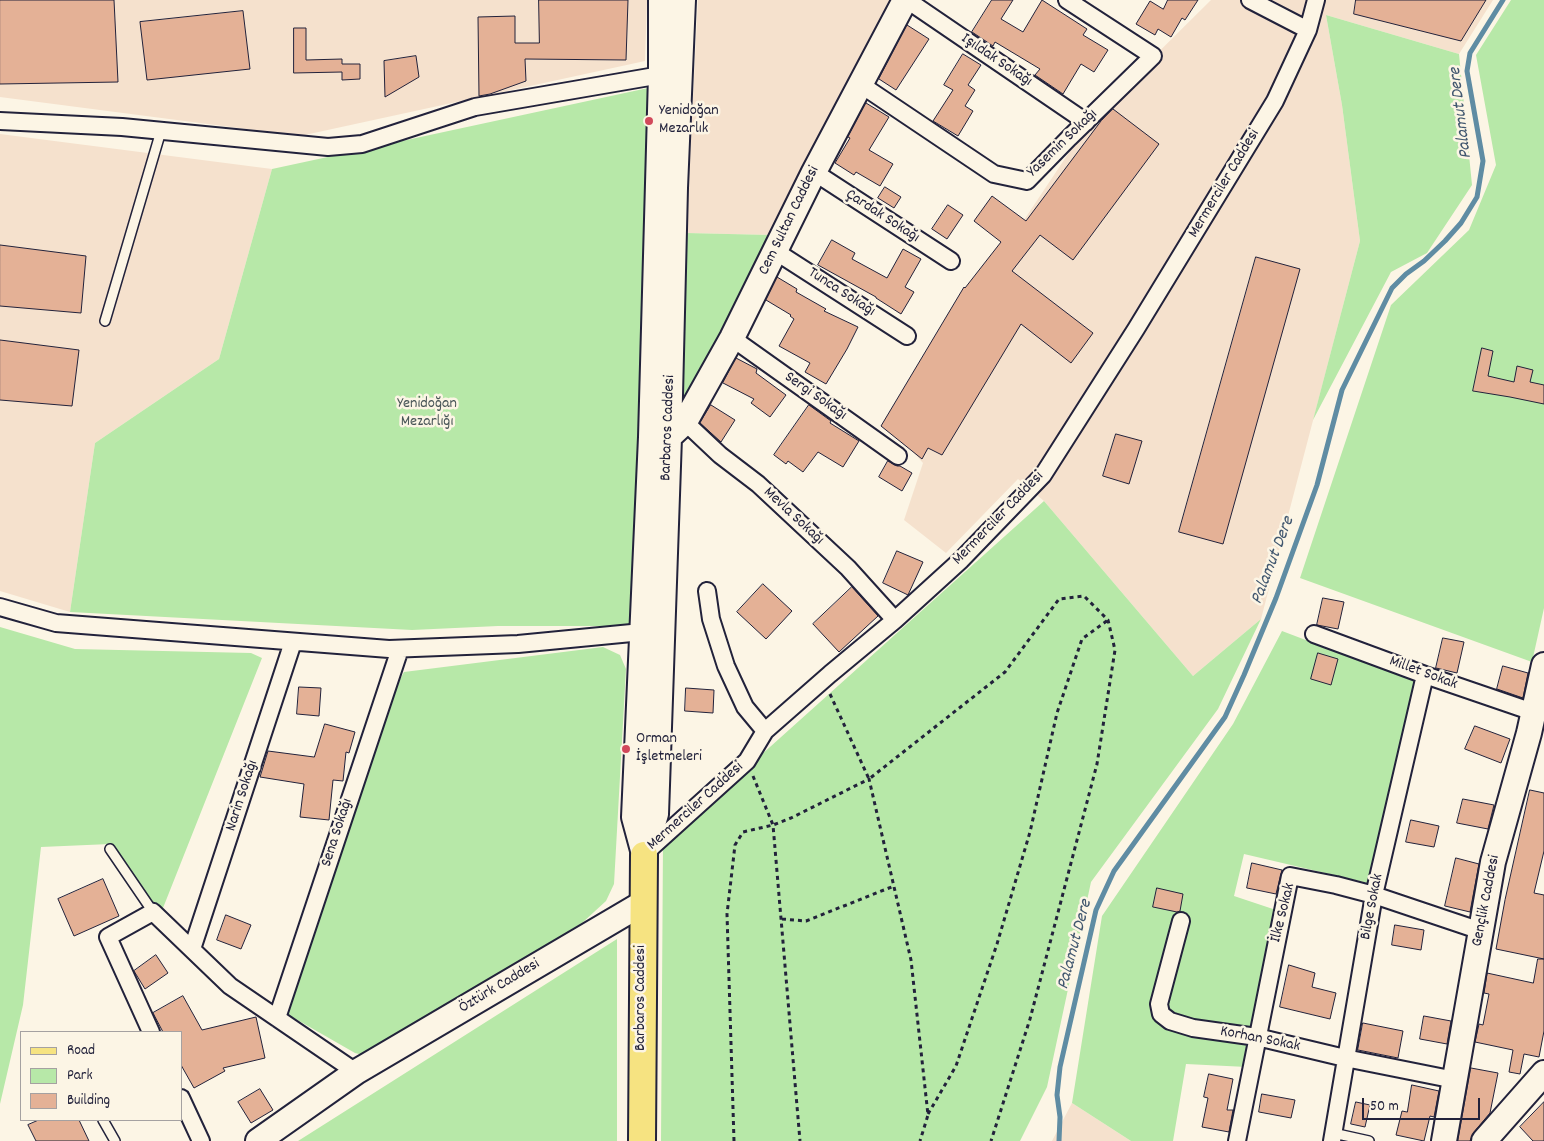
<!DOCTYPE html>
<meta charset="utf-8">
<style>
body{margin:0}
#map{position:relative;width:1544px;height:1141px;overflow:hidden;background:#fcf5e5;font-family:Dekko,sans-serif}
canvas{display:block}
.legend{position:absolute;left:20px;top:1031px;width:162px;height:90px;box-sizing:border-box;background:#fcf5e5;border:1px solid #a5a1a1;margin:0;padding:6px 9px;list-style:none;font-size:15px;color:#22223b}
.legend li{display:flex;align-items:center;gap:10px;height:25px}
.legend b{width:25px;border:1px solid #a5a1a1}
.scale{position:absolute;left:1362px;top:1098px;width:118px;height:22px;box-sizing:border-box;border:2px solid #22223b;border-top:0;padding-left:6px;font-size:15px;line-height:18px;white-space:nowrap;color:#22223b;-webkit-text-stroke:4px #fcf5e5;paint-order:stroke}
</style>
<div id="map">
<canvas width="1544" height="1141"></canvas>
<ul class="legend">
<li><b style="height:6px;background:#f6e381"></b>Road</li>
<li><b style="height:14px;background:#b7e8a8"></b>Park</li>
<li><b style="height:14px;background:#e4b196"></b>Building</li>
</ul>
<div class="scale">50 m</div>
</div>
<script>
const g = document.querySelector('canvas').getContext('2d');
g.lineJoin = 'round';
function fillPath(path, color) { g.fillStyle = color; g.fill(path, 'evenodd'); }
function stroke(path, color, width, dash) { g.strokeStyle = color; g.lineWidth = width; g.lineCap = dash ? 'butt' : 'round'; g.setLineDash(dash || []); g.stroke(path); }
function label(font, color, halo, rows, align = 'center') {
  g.font = font + ' Dekko,sans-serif'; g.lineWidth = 5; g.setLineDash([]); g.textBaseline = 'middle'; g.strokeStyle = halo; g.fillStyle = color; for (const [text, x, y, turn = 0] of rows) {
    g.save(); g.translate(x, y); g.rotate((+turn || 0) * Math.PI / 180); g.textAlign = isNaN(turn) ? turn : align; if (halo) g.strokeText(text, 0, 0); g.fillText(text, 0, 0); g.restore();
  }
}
const built = new Path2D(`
 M0,0h647l-2,61 -345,75 -300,-39z
 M698,0h192l-119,235 -85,-2z
 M1211,0h282l-34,54 -133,-39 16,90 18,136 -99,378 -68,57 -149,-175 -26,-22 -72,74 -42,-33 19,-57 -35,-39 204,-306z
 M0,134l272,35 -53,190 -124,84 -25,169 -70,-21z
 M1072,1103l59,38h-79z`);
const green = new Path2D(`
 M1511,0h33v608l-12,54 -232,-84 91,-273 78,-75 27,-65 -20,-110z
 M1326,15l133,39 13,131 -45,68 -36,19 -78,148 47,-179 -18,-136z
 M648,88l1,115 -12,423h-139l-86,4 -342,-18 25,-169 124,-84 53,-190z
 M686,233l85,2 -90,173z
 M1044,501l149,175 68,-57 -43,90 -127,173 -44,205 -27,54h-359l2,-298z
 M0,627l75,22 176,4 11,5 -101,255 -51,-69 -69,3 -18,158 -23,99z
 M1282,631l137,52 -47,201 -128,-30 -10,42 42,14 -29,157 -61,-3 -13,77h-42l-59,-38 30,-187 131,-192z
 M603,647l17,8 6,14 -12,215 -8,17 -24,22 -219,132 -8,-2 -68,-39 109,-327 8,-15z
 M617,939v202h-319z`);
const stream = new Path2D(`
 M1059,1141l1,-24 -3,-22 3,-28 36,-157 18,-39 111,-154 19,-42 32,-77 41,-113 25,-95 50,-102 14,-14 18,-13 21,-20 16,-18 16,-26 6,-36 -16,-90 3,-18 33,-53`);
const building = new Path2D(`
 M0,0h114l4,82 -118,2z
 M539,0h89l-2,60 -101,-1 1,22 -36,13 -11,2 -1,-79 37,-1v27h24z
 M992,0h21l-12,19 22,13 19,-32 45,29 -4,6 25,15 -14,22 -13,-8 -18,30 -28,-19 5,-6 -45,-27 -2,4 -21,-14z
 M1168,0h30l-13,20 -3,-2 -11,19 -13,-8 -3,6 -19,-11 14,-23 13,8z
 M1356,0h130l-25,41 -107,-27z
 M243,11l7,58 -103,11 -7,-58z
 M907,25l22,14 -33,51 -17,-11z
 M294,28h12v32l36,-1v5h18v15l-18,1v-8l-48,1z
 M963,54l18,11 -13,20 7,5 -10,16 8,5 -15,25 -25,-15 20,-31 -9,-5z
 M416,56l3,21 -34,20 -1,-36z
 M866,103l23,14 -20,33 24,14 -13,22 -24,-14 -2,3 -19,-12 15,-25 -2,-1z
 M1113,109l46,35 -86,116 -33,-25 -28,36 81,62 -22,30 -50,-39 -79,131 -14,-7 -6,11 -41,-33 83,-139 1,1 36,-46 -27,-21 18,-25 34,25 75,-100z
 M885,187l16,10 -7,11 -16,-10z
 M948,205l15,10 -16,24 -15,-10z
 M832,240l23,13 -3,6 35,19 16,-29 18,10 -16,28 9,5 -13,22 -25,-16v-1l-58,-32z
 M0,245l86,11 -5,57 -81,-7z
 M1256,257l44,12 -77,275 -44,-12z
 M777,277l20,12 -1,3 30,17 -2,2 34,16 -11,22 -21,35 -21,-12 5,-9 -31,-17 15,-27 -4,-3 1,-1 -25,-15z
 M0,340l79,10 -7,56 -72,-6z
 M1482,348l11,3 -5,25 26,6 3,-16 16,4 -3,12 14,3v19l-34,-7 -37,-6z
 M736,358l21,11 -1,4 30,22 -16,22 -19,-14 3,-4 -31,-16z
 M711,405l24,15 -14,22 -21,-19z
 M809,405l22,16 -1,2 29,18 -16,26 -25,-15 -15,20 -15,-11 -2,3 -12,-9z
 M1116,434l26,7 -13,43 -26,-8z
 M888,461l9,5h3l12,7 -10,18 -23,-14z
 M897,551l26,11 -15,33 -25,-12z
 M763,584l29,27 -26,28 -29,-27z
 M852,587l26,29 -39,36 -26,-28z
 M1323,598l21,4 -6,27 -21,-4z
 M1443,638l21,4 -7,31 -21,-5z
 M1318,653l20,6 -7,26 -20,-6z
 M1503,666l25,7 -5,25 -26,-9z
 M299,687l22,1 -2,28 -22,-2z
 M686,688l28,2 -1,23 -28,-2z
 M325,724l30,8 -6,21 -3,-1 -3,29 -10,-1 -4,40 -29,-3 4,-33 -44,-7 8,-26 46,6z
 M1475,726l35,13 -9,24 -36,-14z
 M1530,790l14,3v58l-10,42 10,2v64l-48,-10 9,-49z
 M1463,799l31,6 -6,24 -31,-6z
 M1411,820l28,6 -5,21 -28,-5z
 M1456,858l23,6 -9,48 -25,-6z
 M1252,863l30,7 -6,24 -29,-6z
 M103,879l16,37 -45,20 -16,-37z
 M1157,888l26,6 -3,17 -3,1 -24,-5z
 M226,915l25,10 -10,24 -24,-9z
 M1395,925l29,5 -3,20 -29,-5z
 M156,955l12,18 -23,16 -11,-18z
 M1538,959h6v72l-5,26 -15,-3 -4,20 -11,-2 4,-22 -38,-8 4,-18 4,1 6,-31 -5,-1 3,-20 46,10z
 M1289,965l26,8 -3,14 24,6 -6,26 -50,-12z
 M183,996l19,34 54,-13 9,41 -42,10 2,3 -31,17 -13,-23v-33h-18l-10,-19z
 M1424,1016l27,5 -4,23 -27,-5z
 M1363,1023l40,8 -5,27 -40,-8z
 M1471,1068l27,5 -8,40 -16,19 -4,9h-12z
 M1209,1074l24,5 -6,31h6l-4,22 -27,-5 6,-29 -4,-1z
 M1412,1085l27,6 -5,26 -4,-1 -6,25 -28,-6 6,-24 5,1z
 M260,1089l13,21 -22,13 -13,-21z
 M1262,1094l33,6 -4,18 -32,-6z
 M1356,1102l14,3 -5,22 -14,-3z
 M1544,1102v39h-11l-13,-14z
 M39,1120h40l10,21h-53l-8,-16z`);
const path = new Path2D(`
 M830,694l39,85 136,-107 54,-73 25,-3 24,24 7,30 -18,114 -67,255 -39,122
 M753,776l20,49 27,316
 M782,919l24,2 88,-35
 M928,1114l28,-48 41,-122 33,-112 27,-119 25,-74 26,-19
 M734,1141l-7,-227 8,-69 8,-13 30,-7 18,-7 78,-39 42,181 17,155 -8,26`);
const lane = new Path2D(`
 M105,321l56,-190
 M110,849l43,63
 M103,1120l12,21
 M1333,1133l36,8`);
const street = new Path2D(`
 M907,0l179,122
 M1250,0l58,30
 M860,84l134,90 33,7 42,-43 84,-82 -86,-56
 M0,121l122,6 206,20 34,-3 113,-37 186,-32
 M814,172l137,89
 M775,251l132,85
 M732,338l166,118
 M685,422l35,33 38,29 90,84 47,52
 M707,591l4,28 15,47 19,41 20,24
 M0,607l56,16 333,26 129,-5 124,-12
 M1314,634l111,41 108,37
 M645,853l102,-92 18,-30 65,-57 65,-54 66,-60 82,-85 93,-146 139,-228 33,-71 8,-30
 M1181,921l-22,83 2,10 9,7 23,7 64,9 88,21 110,22
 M192,949l101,-307
 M277,1018l123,-369
 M151,1032l-43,-95 45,-25 77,74 126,86
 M181,1098l20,43
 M1237,1141l53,-265 46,9 38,10 107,36
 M1332,1141l42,-246 51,-220`);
const secondary = new Path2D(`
 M669,437l16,-15 47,-84 82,-166 91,-172
 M644,854l-10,-37 17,-380 10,-362v-75
 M644,855l12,-41 13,-377 6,-249 8,-188
 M258,1141l98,-69 287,-169
 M1444,1141l49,-279 36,-129 15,-68
 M1484,1141l60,-68`);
const primary = new Path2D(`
 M642,1141l2,-286`);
const markers = [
 [649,121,5,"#d1495b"],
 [626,749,5,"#d1495b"]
];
const streetNames = [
 ["Işıldak Sokağı",996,61,34],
 ["Yasemin Sokağı",1063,144,-44],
 ["Mermerciler Caddesi",1225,184,-59],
 ["Çardak Sokağı",882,217,33],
 ["Cem Sultan Caddesi",790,221,-64],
 ["Tunca Sokağı",841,293,33],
 ["Sergi Sokağı",815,397,35],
 ["Barbaros Caddesi",669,428,-88],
 ["Mevla Sokağı",793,517,43],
 ["Mermerciler Caddesi",999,519,-46],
 ["Millet Sokak",1423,674,20],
 ["Narin Sokağı",243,796,-72],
 ["Mermerciler Caddesi",696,807,-42],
 ["Sena Sokağı",338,833,-72],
 ["Gençlik Caddesi",1487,901,-79],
 ["Bilge Sokak",1373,907,-79],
 ["İlke Sokak",1284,913,-76],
 ["Öztürk Caddesi",500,987,-31],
 ["Barbaros Caddesi",642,998,-90],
 ["Korhan Sokak",1260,1040,11]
];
const poiNames = [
 ["Yenidoğan",659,112],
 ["Mezarlık",659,130],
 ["Orman",636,740],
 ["İşletmeleri",636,758]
];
const parkNames = [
 ["Yenidoğan",427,405],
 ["Mezarlığı",427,423]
];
const waterNames = [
 ["Palamut Dere",1462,113,-97],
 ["Palamut Dere",1274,561,-69],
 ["Palamut Dere",1076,945,-75]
];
fillPath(built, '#f5e1cd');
fillPath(green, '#b7e8a8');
stroke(stream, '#5f8ca3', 5);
fillPath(building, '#e4b196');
stroke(building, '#22223b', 1);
stroke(lane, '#22223b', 12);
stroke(street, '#22223b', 20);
stroke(secondary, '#22223b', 28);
stroke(primary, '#22223b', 30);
stroke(path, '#22223b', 3, [4, 4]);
stroke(lane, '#fcf5e5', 9);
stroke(street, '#fcf5e5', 16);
stroke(secondary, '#fcf5e5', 24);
stroke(primary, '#f6e381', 26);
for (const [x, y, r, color] of markers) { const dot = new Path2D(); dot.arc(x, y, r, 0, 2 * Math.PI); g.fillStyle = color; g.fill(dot); stroke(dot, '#fcf5e5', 2); }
label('16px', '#22223b', '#fcf5e5', streetNames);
label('16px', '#22223b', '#fcf5e5', poiNames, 'left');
label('16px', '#475456', '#fcf5e5', parkNames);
label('italic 18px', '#41576f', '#fcf5e5', waterNames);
</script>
